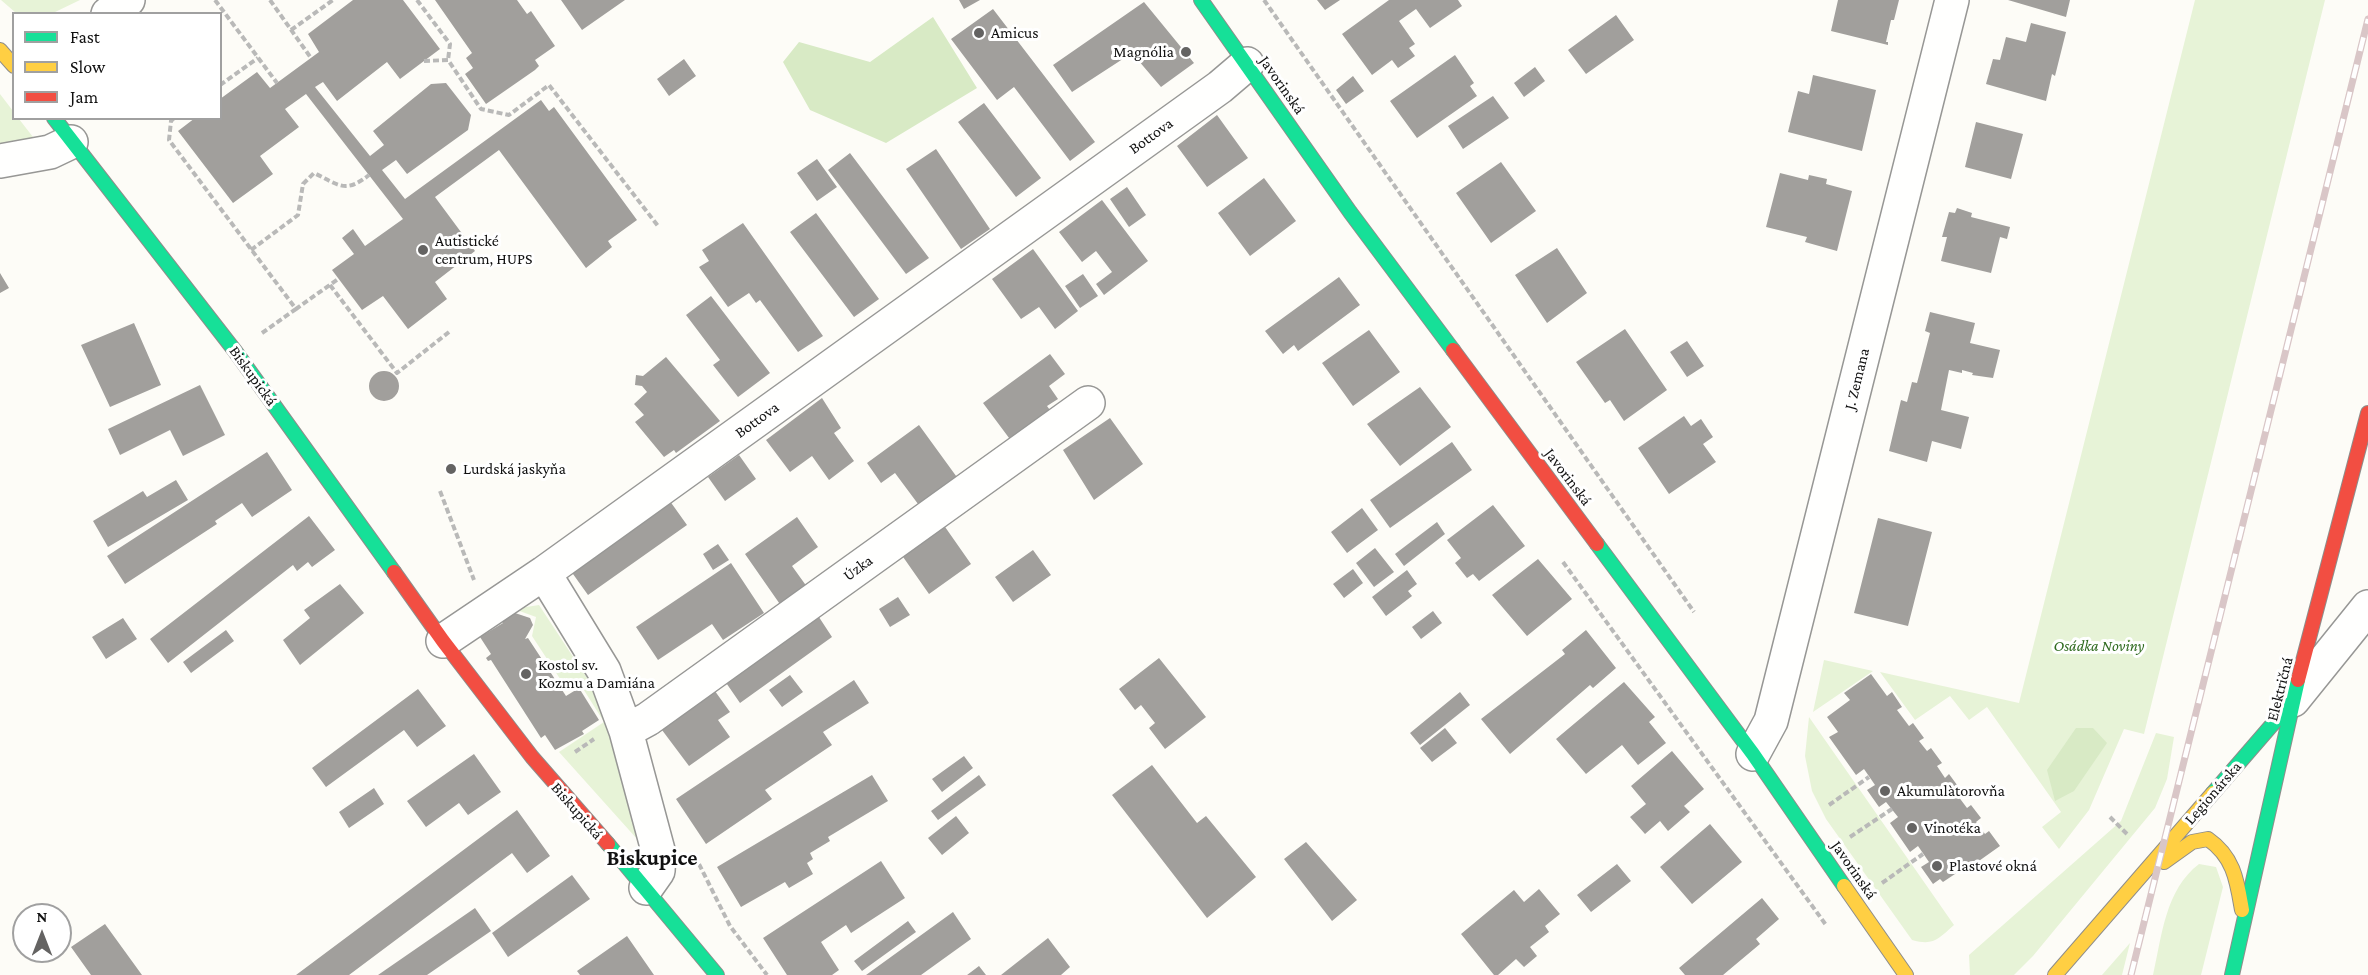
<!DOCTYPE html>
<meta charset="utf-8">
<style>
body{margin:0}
#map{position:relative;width:2368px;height:975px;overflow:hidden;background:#fdfcf7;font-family:"Crimson Pro",serif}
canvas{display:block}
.legend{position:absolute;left:12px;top:12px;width:210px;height:108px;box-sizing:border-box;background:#fff;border:2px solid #a0a0a0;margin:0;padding:8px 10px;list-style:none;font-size:18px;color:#111}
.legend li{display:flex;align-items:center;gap:12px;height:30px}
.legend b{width:30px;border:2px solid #a0a0a0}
.north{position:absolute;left:12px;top:903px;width:60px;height:60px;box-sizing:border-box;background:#fff;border:2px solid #a0a0a0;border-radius:50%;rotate:0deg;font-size:16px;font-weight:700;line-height:24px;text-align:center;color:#111}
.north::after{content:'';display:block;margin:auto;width:21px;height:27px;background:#646362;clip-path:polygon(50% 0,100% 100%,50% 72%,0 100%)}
</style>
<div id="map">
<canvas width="2368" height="975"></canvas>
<ul class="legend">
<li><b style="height:8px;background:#16e098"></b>Fast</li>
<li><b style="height:8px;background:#ffcf43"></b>Slow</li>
<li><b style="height:8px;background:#f24e42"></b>Jam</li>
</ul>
<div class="north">N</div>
</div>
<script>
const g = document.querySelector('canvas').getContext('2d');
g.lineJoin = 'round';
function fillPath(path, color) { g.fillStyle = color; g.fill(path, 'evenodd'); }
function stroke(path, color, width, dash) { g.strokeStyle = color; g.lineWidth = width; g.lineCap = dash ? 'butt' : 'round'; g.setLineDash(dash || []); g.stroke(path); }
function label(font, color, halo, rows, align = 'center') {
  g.font = font + ' "Crimson Pro",serif'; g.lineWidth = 6; g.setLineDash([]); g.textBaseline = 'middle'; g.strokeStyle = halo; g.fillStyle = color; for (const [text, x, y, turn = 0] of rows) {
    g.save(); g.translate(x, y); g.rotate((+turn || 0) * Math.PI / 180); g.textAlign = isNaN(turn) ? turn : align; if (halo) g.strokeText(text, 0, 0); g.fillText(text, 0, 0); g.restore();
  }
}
const green = new Path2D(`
 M1,0h79l-29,14 -35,-1z
 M2195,0h130l-181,734 -20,-5 -35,81 -30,39 -17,-22 19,-15 -74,-105 -18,13 -19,-24 -35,24 -35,-48 139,31z
 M0,94l13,17 1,7 5,1 21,27 -40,2z
 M539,605l75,114 41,140 -96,-107 45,-30 -22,-35 -14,4 -36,-55 4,-19 -22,-8z
 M1824,660l49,11 -60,41z
 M1809,717l145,208c-16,14 -20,21 -42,15l-86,-121 -14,-28 -7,-35z
 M2156,733l18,4 -7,42 -12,29 -122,148 -19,19h-44l-1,-20 152,-134z
 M2199,864l17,3 7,20 -22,88h-48c9,-39 12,-85 46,-111z
 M2130,943l-8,32h-20z`);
const forest = new Path2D(`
 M933,17l44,71 -91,55 -76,-33 -27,-48 16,-20 71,20z
 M2076,728h17l14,15 -33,48 -19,10 -8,-31z`);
const building = new Path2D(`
 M353,0h50l37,49 -40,30 -13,-17 -50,39 -14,-19 -8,5 55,69 14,-11 -11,-14 58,-47 15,-1 25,32 -3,15 -61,44 -11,-14 -14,10 23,29 136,-99 8,11 5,-4 83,113 -29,21 4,6 -26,21 -87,-118 -64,47 40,54 -40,31 12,17 -39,30 -25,-33 -21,14 -30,-40 22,-16 -12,-16 11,-9 12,17 38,-27 -97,-125 -21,15 14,18 -39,29 13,18 -40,29 -55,-72 17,-13h25v-19l37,-27 13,16 49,-36 -11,-18z
 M435,0h82l10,14 4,-3 24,35 -20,14 4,6 -4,4 -49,34 -21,-30 8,-6 -7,-10 6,-5z
 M561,0h64l-43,30z
 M959,0h21l-16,9z
 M1317,0h23l-15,10z
 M1389,0h69l4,6 -32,22 -14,-19 -17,12 16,23 -6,4 6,8 -17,12 -6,-8 -20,15 -30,-41z
 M1838,0h61l-5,20h-3l-5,22h2v3l-57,-14z
 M2008,0h62l-4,17z
 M1144,2l50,61 -33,24 -29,-34 -60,39 -19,-27z
 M993,9l102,133 -25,19 -56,-74 -17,13 -46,-61z
 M1616,15l18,25 -48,34 -18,-24z
 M2031,23l35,9 -11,44 -3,-2 -6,27 -60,-17 7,-25 7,1 6,-23 20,5z
 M1455,55l19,28 -4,3 7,10 -60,42 -27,-37z
 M684,59l12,17 -27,20 -12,-17z
 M1535,67l10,14 -21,16 -10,-14z
 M1813,75l63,15 -14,61 -74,-19 10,-41 11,3z
 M1353,76l11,15 -18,13 -10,-14z
 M1493,96l16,22 -46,31 -15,-23z
 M984,103l57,75 -25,19 -58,-75z
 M1217,115l31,43 -41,29 -30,-41z
 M1976,122l47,12 -12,45 -46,-12z
 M936,149l54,80 -29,20 -55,-80z
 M850,153l79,105 -23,16 -78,-104z
 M817,159l20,28 -20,14 -20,-28z
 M1501,162l35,49 -45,32 -35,-50z
 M1780,173l28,7 1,-5 18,4 -1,5 26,7 -15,60 -32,-9 2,-5 -41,-10z
 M1264,178l32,43 -46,35 -32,-43z
 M1127,187l19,28 -17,12 -19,-28z
 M1102,200l46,61 -44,34 -8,-11 16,-12 -16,-21 -14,11 -23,-30z
 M1957,208l15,5 -1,4 39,10 -3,12 -7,-2 -9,36 -50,-12 6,-24h-5l7,-25 6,1z
 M816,213l63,86 -25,18 -64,-85z
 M743,223l80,113 -25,16 -38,-52 -4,3 -7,-10 -21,14 -29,-40 10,-6 -7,-11z
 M1557,248l30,45 -40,30 -32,-48z
 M1033,249l45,62 -23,18 -16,-22 -18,12 -29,-40z
 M0,273l9,15 -9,5z
 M1083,274l15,22 -18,12 -15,-22z
 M1339,277l21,28 -62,46 -4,-6 -11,9 -18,-23z
 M711,296l59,77 -32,24 -25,-32 7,-5 -34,-45z
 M1930,312l45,11 -5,20 30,7 -7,28 -21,-3 1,-2 -11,-3v3l-13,-3 -8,40 28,7 -8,32 -29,-8 -5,21 -38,-11 12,-51 6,2 5,-20 5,1 13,-50 -5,-2z
 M134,323l27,62 -51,22 -29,-62z
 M1625,329l42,61 -43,31 -14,-21 -5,3 -29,-41z
 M1369,330l31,42 -47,34 -31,-43z
 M1687,341l17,25 -17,11 -17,-25z
 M1050,354l15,20 -16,12 9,13 -11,7 8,11 -40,29 -32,-43z
 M666,357l54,64 -44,32 -2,-3 -10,7 -29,-35 9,-7 -10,-11 13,-12 -5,-6 -7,-1 1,-10 7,1z
 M369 386a15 15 0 1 1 30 0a15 15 0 1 1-30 0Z
 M200,385l25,50 -42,21 -13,-26 -50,25 -12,-26z
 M1420,387l31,40 -51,39 -33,-42z
 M822,398l19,30 -7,5 20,28 -25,19 -17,-24 -22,16 -24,-32z
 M1684,416l7,10 10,-7 12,18 -10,7 13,18 -47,32 -31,-46z
 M1110,418l33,46 -49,36 -31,-50z
 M919,425l40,55 -38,28 -26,-35 -14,10 -14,-20z
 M1452,442l20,28 -82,58 -20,-28z
 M267,452l25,38 -40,27 -10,-14 -27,18 2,3 -92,60 -18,-28z
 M739,455l17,24 -31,22 -17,-24z
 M176,480l12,20 -80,47 -15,-26 50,-30 4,6z
 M667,497l20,28 -99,70 -20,-28z
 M1493,505l32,41 -46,35 -6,-7 -6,4 -12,-15 6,-5 -14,-18z
 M1362,508l16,22 -31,23 -16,-21z
 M309,516l26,34 -23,17 -4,-5 -11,9 -4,-6 -125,98 -18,-24z
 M797,517l21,30 -26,19 18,25 -26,19 -39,-56z
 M1878,518l54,14 -24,94 -54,-13z
 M1437,522l8,12 -41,32 -9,-12z
 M943,524l28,40 -42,30 -28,-40z
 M718,544l11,16 -16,10 -10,-16z
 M1375,548l19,24 -20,15 -18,-24z
 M1033,550l18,25 -38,27 -18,-25z
 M1538,559l34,40 -45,37 -35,-41z
 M731,563l33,50 -41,27 -11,-16 -54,36 -22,-33z
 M1353,569l10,14 -19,15 -11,-14z
 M1407,570l10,14 -9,7 4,5 -26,20 -14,-19z
 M340,584l24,29 -64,52 -17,-25 27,-22 -6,-8z
 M898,597l12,18 -20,12 -11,-18z
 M813,608l19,29 -92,66 -20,-29z
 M1433,611l9,12 -21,16 -9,-12z
 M512,612l18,6 3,7 -8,14 3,-1 38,58 13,-8 20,32 -17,11 2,3 -29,16 -10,-15 -4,3 -50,-78 -3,1 -2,-3 5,-4 -11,-17 23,-14 -3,-6z
 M123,618l14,21 -31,20 -14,-22z
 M226,630l8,11 -43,32 -8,-11z
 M1586,630l30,38 -23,20 -3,-3 -80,69 -29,-35 84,-65 -3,-4z
 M1159,658l47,59 -41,32 -16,-21 6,-5 -14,-18 -6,5 -16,-21z
 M1871,674l16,22 5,-4 10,15 -5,3 12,16 4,-3 11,15 -5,3 8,10 4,-3 11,15 -5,3 8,12 4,-4 11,15 -5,3 12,16 4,-3 10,13 -5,4 9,12 4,-3 11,15 -31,22 -2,-2 -24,16 -3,-3 -7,5 -12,-17 8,-5 -11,-16 -8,6 -20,-29 8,-6 -12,-15 -7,5 -12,-17 8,-5 -11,-16 -8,6 -27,-38 9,-5 -11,-15 23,-17 -6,-7z
 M790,675l13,17 -21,15 -13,-17z
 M854,680l15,23 -46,29 9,13 -67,45 7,9 -66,45 -30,-45z
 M1624,682l31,35 -6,5 17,21 -28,22 -16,-20 -36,29 -30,-35z
 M712,687l18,25 -12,8 12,17 -41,29 -30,-40z
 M418,689l28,37 -29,21 -13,-17 -78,57 -14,-19z
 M1460,692l10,13 -50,40 -10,-12z
 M1445,728l12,15 -25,19 -12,-14z
 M1672,751l32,38 -20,17 6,6 -22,19 -8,-10 -15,13 -15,-17 16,-13 -15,-18z
 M474,754l27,38 -33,23 -9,-12 -33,24 -19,-26z
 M964,756l9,12 -31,24 -10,-13z
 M1152,765l45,58 9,-7 50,61 -49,41 -95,-123z
 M872,775l16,26 -60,36 2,4 -20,12 3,6 -6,4 6,11 -24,14 -4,-6 -44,25 -24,-40z
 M979,775l7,10 -48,35 -7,-9z
 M374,788l10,16 -35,24 -10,-16z
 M517,810l33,46 -23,17 -15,-20 -163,122h-53z
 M956,816l13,17 -27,22 -14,-17z
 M1710,824l32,38 -50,42 -32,-37z
 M1306,842l51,58 -25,21 -48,-62z
 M881,861l24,37 -54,35 -5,-8 -25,17 18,28 -7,5h-45l-24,-37z
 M1617,864l14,17 -40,31 -14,-17z
 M572,875l18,24 -82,58 -16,-24z
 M1539,889l21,25 -15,12 4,6 -19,15 7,9 -13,11 -8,-8 -18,16h-4l-33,-41 53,-44 10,12z
 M1762,898l17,21 -23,20 4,5 -37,31h-38l-6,-7z
 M475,908l16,23 -64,44h-49z
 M953,912l18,27 -50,36h-55z
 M908,921l8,11 -54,39 -8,-10z
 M105,924l37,51h-51l-20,-28z
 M627,936l27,39h-74l-3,-4z
 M1048,938l22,29 -9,8h-60z
 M979,966l7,9h-19z`);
const path = new Path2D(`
 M215,0l62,83
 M270,0l41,58
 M417,0l33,44 -2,16
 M1264,0l430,612
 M291,30l42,-30
 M424,61l24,-1 33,49 28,6 40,-30 109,141
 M220,85l38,-27
 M174,118l-3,3 -2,19 127,169 42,-30
 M251,250l47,-35 5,-31 11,-11c25,12 31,21 55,2
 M330,285l67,88 52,-41
 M262,333l34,-24
 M440,491l34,89
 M1563,562l263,363
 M575,752l19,-13
 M1829,805l40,-28
 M2110,817l19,19
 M1850,837l42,-28
 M695,856l35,70 37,49
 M1882,883l41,-29`);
const street = new Path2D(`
 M108,14l20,-14
 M0,161l50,-9 21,-10
 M544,573l60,98 22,60 33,123 -1,17 -12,17
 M443,641l101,-68 676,-486 27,-23
 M2293,700l75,-93
 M626,731l22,-12 440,-316
 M1753,754l18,-33 181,-721`);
const fast = new Path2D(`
 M1201,0l149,212 103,138
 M54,118l181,233 159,221
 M1597,544l156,210 91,132
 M2213,793l77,-89
 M608,844l109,131
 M2232,975l66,-295`);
const slow = new Path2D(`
 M0,50l14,16
 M2164,862l28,-20 16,-3c26,18 29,42 34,71
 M1844,886l62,89
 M2055,975l158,-182`);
const jam = new Path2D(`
 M1453,350l144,194
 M394,572l49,69 89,116 76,87
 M2298,680l70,-267`);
const rail = new Path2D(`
 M2131,975l237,-956`);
const markers = [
 [979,33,6,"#646362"],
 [1186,52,6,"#646362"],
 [423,250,6,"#646362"],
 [451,469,6,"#646362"],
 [526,674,6,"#646362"],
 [1885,791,6,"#646362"],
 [1912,828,6,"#646362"],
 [1937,866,6,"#646362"]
];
const poiNames = [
 ["Amicus",991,33],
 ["Magnólia",1174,52,"right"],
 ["Autistické",435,241],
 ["centrum, HUPS",435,259],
 ["Lurdská jaskyňa",463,469],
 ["Kostol sv.",538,665],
 ["Kozmu a Damiána",538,683],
 ["Akumulàtorovňa",1897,791],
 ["Vinotéka",1924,828],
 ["Plastové okná",1949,866]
];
const streetNames = [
 ["Javorinská",1282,85,55],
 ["Bottova",1151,136,-36],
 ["Biskupická",253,376,54],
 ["J. Zemana",1857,379,-76],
 ["Bottova",757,420,-36],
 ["Javorinská",1568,477,53],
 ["Úzka",858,568,-36],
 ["Električná",2280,689,-76],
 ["Legionárska",2213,793,-49],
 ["Biskupická",577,811,49],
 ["Javorinská",1854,870,55]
];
const parkNames = [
 ["Osádka Noviny",2099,646]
];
const districtNames = [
 ["Biskupice",652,858]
];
fillPath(green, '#e7f3d7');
fillPath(forest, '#d8eac5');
fillPath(building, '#a19f9c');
stroke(street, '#979795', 36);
stroke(fast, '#8e8d8b', 16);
stroke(slow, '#8e8d8b', 16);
stroke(jam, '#8e8d8b', 16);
stroke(path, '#b9b9b8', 4, [6, 3]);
stroke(street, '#fffffe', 33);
stroke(fast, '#16e098', 14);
stroke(slow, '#ffcf43', 14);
stroke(jam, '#f24e42', 14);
stroke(rail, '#d9c6c7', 7);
stroke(rail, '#fff', 4.5, [14]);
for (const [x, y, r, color] of markers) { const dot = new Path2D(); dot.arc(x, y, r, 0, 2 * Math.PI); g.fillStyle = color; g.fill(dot); stroke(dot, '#fff', 2); }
label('16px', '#111', '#fff', poiNames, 'left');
label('16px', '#111', '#fff', streetNames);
label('italic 16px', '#2f6b1f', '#fff', parkNames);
label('bold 22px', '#111', '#fff', districtNames);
</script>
